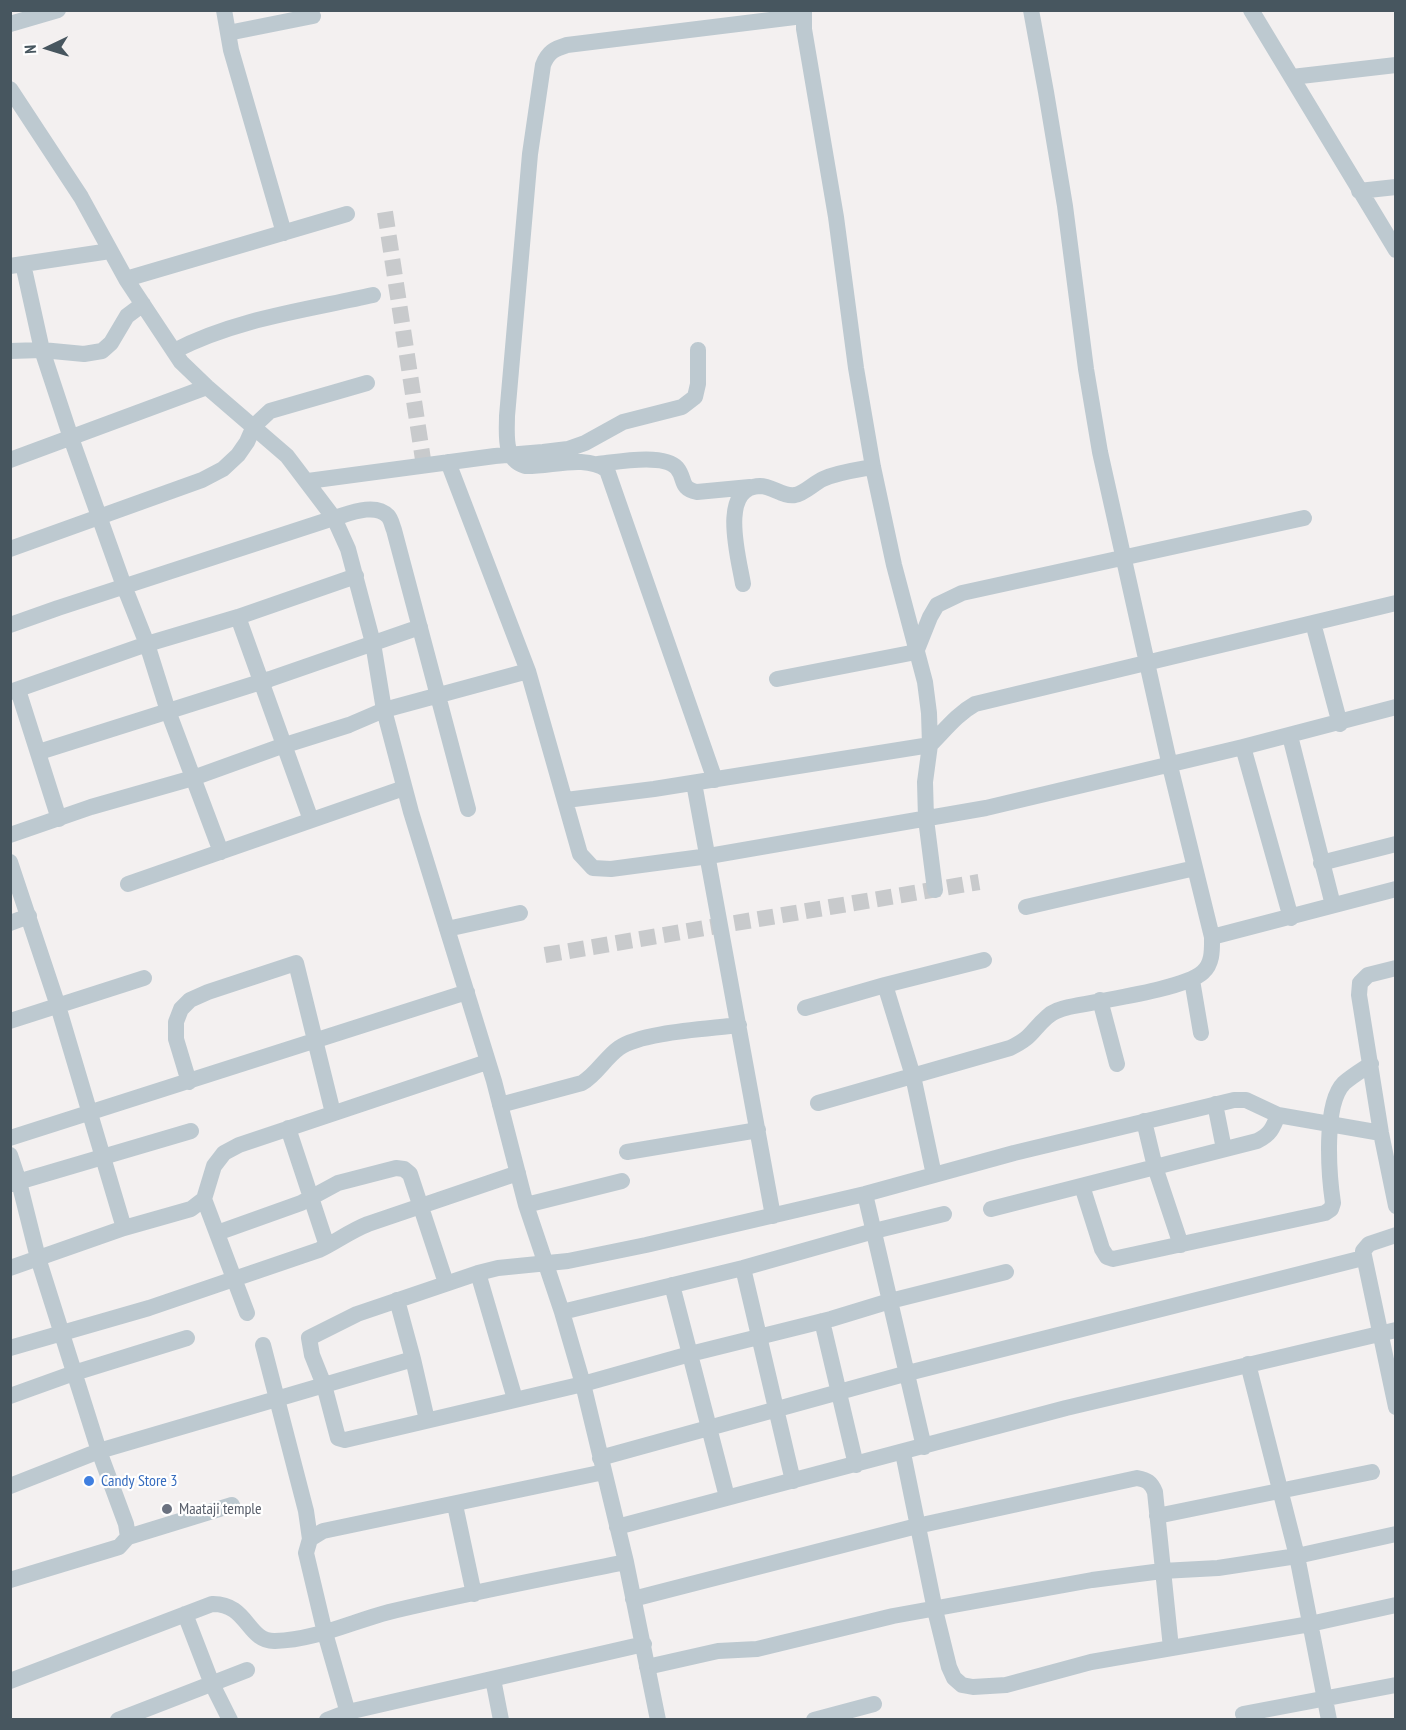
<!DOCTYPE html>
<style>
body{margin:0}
#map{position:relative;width:1406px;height:1730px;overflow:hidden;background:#f3f0f0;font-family:"PT Sans Narrow",sans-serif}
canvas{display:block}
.frame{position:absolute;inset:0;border:12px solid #47565f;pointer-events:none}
.north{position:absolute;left:18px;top:18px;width:60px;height:60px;-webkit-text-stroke:4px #fff;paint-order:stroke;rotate:266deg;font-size:16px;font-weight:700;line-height:24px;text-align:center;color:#47565f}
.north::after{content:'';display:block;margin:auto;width:21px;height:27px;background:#47565f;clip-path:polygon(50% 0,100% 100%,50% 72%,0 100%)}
</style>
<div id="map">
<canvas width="1406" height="1730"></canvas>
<div class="frame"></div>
<div class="north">N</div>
</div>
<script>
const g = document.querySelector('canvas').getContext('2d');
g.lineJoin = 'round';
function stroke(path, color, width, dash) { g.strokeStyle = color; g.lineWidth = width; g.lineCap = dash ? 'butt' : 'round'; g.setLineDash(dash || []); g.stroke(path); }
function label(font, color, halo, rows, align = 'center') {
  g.font = font + ' "PT Sans Narrow",sans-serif'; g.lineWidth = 4.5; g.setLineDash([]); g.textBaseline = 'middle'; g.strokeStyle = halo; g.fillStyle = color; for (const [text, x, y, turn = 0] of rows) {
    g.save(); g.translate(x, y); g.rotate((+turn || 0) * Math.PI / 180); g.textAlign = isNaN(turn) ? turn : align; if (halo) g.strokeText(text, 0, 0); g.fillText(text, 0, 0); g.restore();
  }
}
const streetTunnel = new Path2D(`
 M385,212l39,254
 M545,955l434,-73`);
const street = new Path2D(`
 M224,10l7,40 53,183
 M804,10v19l32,188 20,151 17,99 21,98 31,117 4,31 1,32 -5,37 1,37 9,71
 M1251,10l145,240
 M10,24l48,-14
 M228,33l85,-17
 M1292,77l104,-12
 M10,89l71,108 45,82 55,83 26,25 80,69 47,62 14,31 25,94 11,67 27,102 83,269 32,124 36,107 21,72 43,178 32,158
 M1359,191l37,-4
 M23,264l19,86 29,88 53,148 23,58 21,67 53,141
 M10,266l100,-15
 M126,279l221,-65
 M10,351l32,-1 42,4 18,-3 9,-8 16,-27 16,-12
 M174,351c61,-32 132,-41 199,-56
 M10,460l197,-73
 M448,462l80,209 52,183 13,14 18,1 98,-13 277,-48 257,-61 153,-40
 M598,464c19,-2 66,-11 79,4 9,11 2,20 20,24l53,-5
 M308,481l187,-25 48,-4 25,-3 17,-6 38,-21 59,-15 13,-10 3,-13v-34
 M10,549l192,-69 21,-11 15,-14 9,-13 7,-16 16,-15 97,-28
 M743,584c-4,-25 -25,-97 17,-98 12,0 23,11 35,9 10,-2 19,-12 28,-16 16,-7 34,-9 50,-12
 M238,617l73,203
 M1313,623l27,101
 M10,625l48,-17 276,-90c14,-4 41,-16 54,-2 3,3 4,9 6,14l74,279
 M777,679l139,-27 14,-35 7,-12 25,-12 342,-75
 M18,690l41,129
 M10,692l137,-48 91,-27 118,-41
 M1290,736l43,169
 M1243,747l48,171
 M39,752l231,-73 150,-52
 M715,780l-108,-310c-22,-16 -56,-3 -82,-4 -22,-7 -18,-31 -18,-50l23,-262 13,-89c5,-13 11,-16 24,-20l236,-29
 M694,783l79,433
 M566,800l88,-11 276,-44c15,-15 27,-31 45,-41l421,-101
 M10,835l81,-28 102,-29 86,-31 70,-22 35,-15 144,-39
 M10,862l48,144 66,222
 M1321,863l75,-19
 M128,884l276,-96
 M1026,907l169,-39
 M10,923l19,-7
 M447,929l73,-16
 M1212,937l184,-48
 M1396,968l-28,7 -8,8 -1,12 22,138 15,73
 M1192,980l9,53
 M885,985l28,91 21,99
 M1100,1000l17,64
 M805,1008l80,-23 99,-25
 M10,1021l134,-43
 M189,1082l-13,-43v-17l5,-13 9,-9 18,-8 88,-29 37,150
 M818,1103l192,-55c23,-11 21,-17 37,-31 6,-6 14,-8 22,-10 27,-6 117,-18 134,-35 10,-9 9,-23 9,-35l-42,-171 -70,-314 -14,-83 -21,-163 -19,-114 -15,-82
 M1215,1104l9,45
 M500,1105l82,-22c15,-9 23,-25 37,-35 22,-16 90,-19 120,-23
 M1144,1121l11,46 26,78
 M288,1128l39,118
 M10,1138l457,-146
 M627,1152l131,-22
 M10,1155l9,27 19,76 61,193 27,73 2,13
 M11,1184l180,-53
 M1082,1186l20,63 5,8 6,2 212,-46 6,-4 2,-6c-4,-27 -10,-99 11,-120 8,-7 18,-13 27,-19
 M865,1194l59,253
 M204,1199l43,114
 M526,1205l96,-24
 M991,1209l266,-68c13,-6 16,-13 21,-26
 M217,1233l84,-30 37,-20 58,-15 8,1 6,5 36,109
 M1396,1235l-27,9 -6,7 33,156
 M10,1268l114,-40 67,-19 13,-10 10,-33 10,-13 15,-8 248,-83
 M743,1268l50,213
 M1006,1272l-116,29 -59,18 -141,35 -107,30 -238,56 -7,-2 -14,-53 -12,-30 -3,-17 48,-24 121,-41 20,-5 70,-7 78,-16 219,-51 149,-41 220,-53h12l32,15 103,18
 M478,1273l37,126
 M672,1285l55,212
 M562,1312l181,-44 131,-37 70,-17
 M822,1321l34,144
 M263,1345l43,166 4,28 -4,14 19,80 25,87
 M10,1348l139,-40 170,-58c17,-8 31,-19 49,-26l150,-51
 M413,1359l14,61
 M1248,1364l49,192 32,164
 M10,1396l64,-23 113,-35
 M903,1453l32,157 14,57 5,11 8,7 11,2 33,-2 85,-23 219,-38 86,-19
 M600,1458l308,-85 455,-115
 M10,1486l89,-35 314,-92 -16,-59
 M455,1505l19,89
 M1157,1516l215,-44
 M617,1527l449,-119 330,-78
 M310,1539l13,-8 281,-59
 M10,1580l109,-33 9,-10 104,-32
 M633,1599l284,-73 220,-48c10,2 14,4 18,14l16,156
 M185,1614l27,70 18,36
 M647,1667l71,-16 39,-2 136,-33 199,-36 70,-9 56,-3 79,-12 99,-22
 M493,1679l8,41
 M10,1681l202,-77c36,-1 35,38 63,37 40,-1 76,-19 114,-29 79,-19 158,-34 237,-50
 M1243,1714l153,-29
 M118,1720l129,-50
 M327,1720l21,-8 296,-68
 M814,1720l60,-16`);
const markers = [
 [89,1481,6,"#3f7fe0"],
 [167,1509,6,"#6b7280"]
];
const shopNames = [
 ["Candy Store 3",101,1481]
];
const worshipNames = [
 ["Maataji temple",179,1509]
];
stroke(streetTunnel, '#c8cacc', 16, [16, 8]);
stroke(street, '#bdc9d0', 16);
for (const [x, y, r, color] of markers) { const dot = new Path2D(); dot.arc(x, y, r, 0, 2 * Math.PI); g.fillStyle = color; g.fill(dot); stroke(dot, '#fff', 2); }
label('16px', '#366cbe', '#fff', shopNames, 'left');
label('16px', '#5b616d', '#fff', worshipNames, 'left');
</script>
